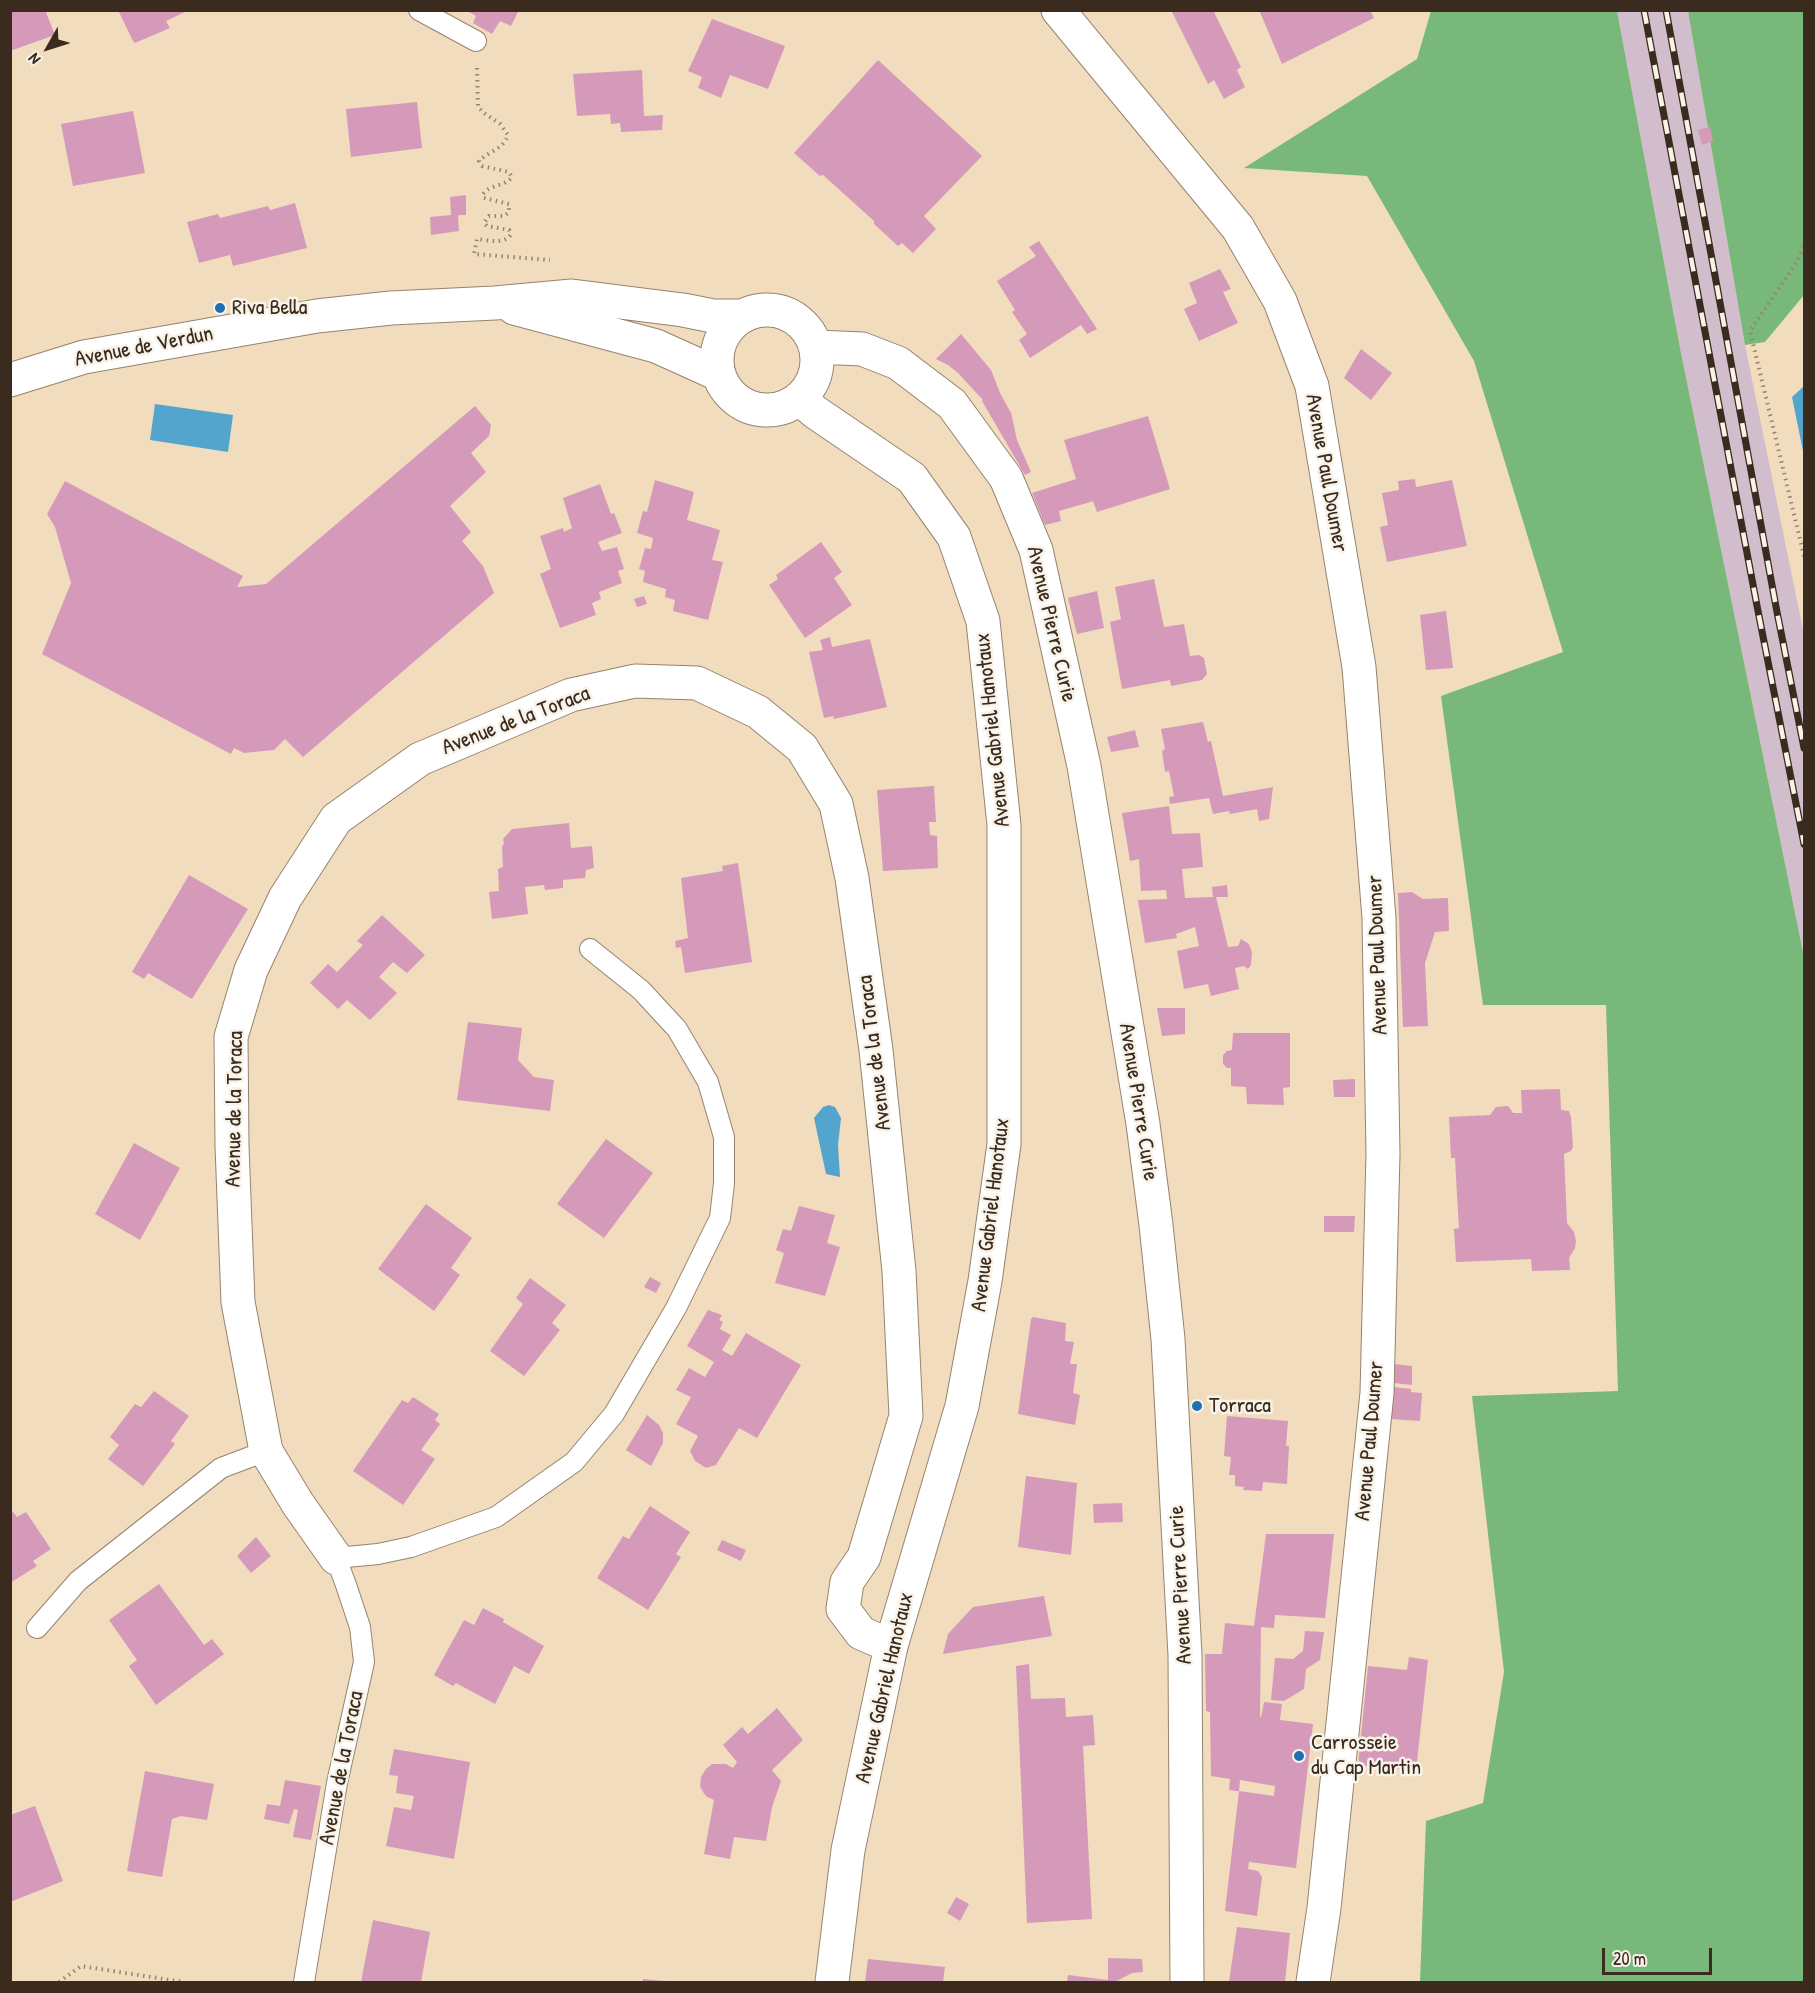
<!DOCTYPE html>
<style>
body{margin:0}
#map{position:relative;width:1815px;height:1993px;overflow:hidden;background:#f2dcbe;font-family:"Patrick Hand",sans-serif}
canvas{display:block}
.frame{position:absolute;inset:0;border:12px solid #3b2a1e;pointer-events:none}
.north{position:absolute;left:18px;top:18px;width:60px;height:60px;-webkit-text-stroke:4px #f7f3e8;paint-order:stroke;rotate:231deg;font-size:16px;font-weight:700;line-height:24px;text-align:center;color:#3b2a1e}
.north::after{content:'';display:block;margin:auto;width:21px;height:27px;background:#3b2a1e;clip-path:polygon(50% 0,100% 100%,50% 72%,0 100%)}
.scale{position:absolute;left:1602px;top:1948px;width:110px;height:27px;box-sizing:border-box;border:3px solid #3b2a1e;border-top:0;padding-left:8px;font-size:18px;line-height:21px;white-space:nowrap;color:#3b2a1e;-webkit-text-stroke:4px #f7f3e8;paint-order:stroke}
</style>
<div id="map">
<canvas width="1815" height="1993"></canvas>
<div class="frame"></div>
<div class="north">N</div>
<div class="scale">20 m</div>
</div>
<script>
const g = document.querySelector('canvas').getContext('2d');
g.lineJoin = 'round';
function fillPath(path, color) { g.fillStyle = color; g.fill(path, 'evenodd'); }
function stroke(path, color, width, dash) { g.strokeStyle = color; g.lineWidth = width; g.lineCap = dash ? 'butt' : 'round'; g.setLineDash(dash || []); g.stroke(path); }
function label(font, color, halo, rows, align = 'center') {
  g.font = font + ' "Patrick Hand",sans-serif'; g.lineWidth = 5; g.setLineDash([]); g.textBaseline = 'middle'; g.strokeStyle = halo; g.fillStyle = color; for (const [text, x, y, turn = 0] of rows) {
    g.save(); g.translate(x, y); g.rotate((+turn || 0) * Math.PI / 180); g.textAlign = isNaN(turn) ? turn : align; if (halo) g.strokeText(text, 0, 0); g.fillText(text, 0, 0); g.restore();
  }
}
const industrial = new Path2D(`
 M1617,11h71l57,334 59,290v322l-124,-609z`);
const forest = new Path2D(`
 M1431,11h186l63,337 124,609v1025h-384l6,-161 57,-18 21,-131 -32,-276 146,-5 -12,-386h-123l-42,-309 122,-44 -89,-291 -107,-185 -123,-8 173,-109z
 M1688,11h116v284l-39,47 -20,3z`);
const water = new Path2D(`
 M1804,386v70l-12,-59z
 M155,404l78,11 -5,37 -78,-12z
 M829,1105l6,2 6,11 -3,27 2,32 -14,-3 -12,-56 9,-11z`);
const building = new Path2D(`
 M10,10h35l10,25 -45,16z
 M118,10h71l-23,11 4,7 -35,15 -2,-2z
 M466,10h53l-8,16 -11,-5 -8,13 -19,-11 3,-7z
 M1171,10h42l28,57 -4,3 8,17 -21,12 -10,-19 -6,4z
 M1259,10h111l4,8 -92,46z
 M712,19l73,27 -17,43 -38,-14 -9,23 -23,-10 4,-11 -14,-6z
 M878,60l104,96 -58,60 12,13 -23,24 -11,-10 -4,3 -24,-22v-3l-51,-46 -3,1 -26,-23z
 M642,70l2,46 19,-1 -1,15 -41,2 -1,-9 -9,1 -1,-10 -33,2 -4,-42z
 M417,102l5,46 -71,9 -5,-48z
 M133,111l12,62 -72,13 -12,-62z
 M1710,127l3,14 -11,4 -4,-15z
 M466,195v20h-7l-1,2 1,14 -28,4 -1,-18 21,-2 -1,-18z
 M295,203l12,45 -74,18 -3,-11 -31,8 -12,-41 31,-8 2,4 48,-12 2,4z
 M1039,241l58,88 -10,5 -6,-9 -51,33 -11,-18 8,-6 -15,-22 3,-2 -18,-29 39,-25 -7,-9z
 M1220,269l11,20 -8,3 15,31 -39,18 -15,-32 13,-6 -8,-20z
 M961,334l30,36 9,23 11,20 6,27 14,32 -6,3 -43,-74 1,-1 -25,-27 -10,-8 -12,-6z
 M1361,349l31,24 -21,27 -27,-22z
 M475,406l16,19 -2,11 -18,17 15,19 -36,34 21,26 -9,9 21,25 11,27 -191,164 -18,-18 -11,11 -30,3 -10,-5 -3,6 -189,-100 29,-71 -16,-56 -8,-13 18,-33 178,95 -6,11 29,-3z
 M1148,416l22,73 -73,23 -4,-11 -6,2 -28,8 2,10 -16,4 -13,-32 44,-14 -12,-39z
 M1415,479l1,8 36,-7 15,66 -80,16 -7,-35 8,-2 -6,-32 17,-3 -1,-9z
 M655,480l39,12 -7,28 33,10 -8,30 11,2 -15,58 -35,-9 2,-11 -10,-3 1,-8 -23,-7 2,-11 -6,-2 6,-21 6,1 2,-11 -16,-5 6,-22 4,1z
 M600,484l11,30 3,-1 8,20 -24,9 4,9 15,-4 7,22 -6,2 4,12 -23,9 2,7 -9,4 4,12 -36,13 -20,-54 11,-5 -11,-33 23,-8 1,4 8,-4 -9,-30z
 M821,542l21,30 -8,6 18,27 -47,33 -36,-53 9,-6 -2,-4z
 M1154,579l10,48 20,-3 6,32 9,-1 5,3 3,16 -5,6 -31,6 -1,-6 -48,9 -12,-67 11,-3 -6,-32z
 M1097,591l7,37 -27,6 -9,-36z
 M644,596l3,8 -10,3 -3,-8z
 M1446,611l7,57 -27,2 -6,-55z
 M830,637l2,10 38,-8 17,68 -53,12 -1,-3 -9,2 -15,-66 14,-2 -3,-10z
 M1203,722l5,20 3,-1 12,55 50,-9 -4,32 -10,2 -2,-12 -27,5 -1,-3 -16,3 -4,-16 -39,6 -1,-7 5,-1 -5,-25 -4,1 -3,-21 3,-2 -4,-20z
 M1135,730l4,17 -28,5 -4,-15z
 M934,786l2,36h-7l1,13 7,1 1,32 -55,3 -6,-81z
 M1169,806l3,28 28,-1 3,34 -21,2 3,29 28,-1 -1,-10 15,-2 1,12h-12l12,50 10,-1 3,-7 8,5 3,8 -1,13 -3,4 -4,-3 -9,2 4,21 -28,7 -3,-12 -24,5 -7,-38 22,-5 -4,-19 -19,7 1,4 -32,5 -7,-43 29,-1 -1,-9 -25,1 -2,-32 -9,2 -8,-48z
 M569,823l2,25 21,-2 2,22 -8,2 -1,8 -22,2v8l-18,2 -1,-5 -19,2 3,27 -36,5 -3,-27 10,-1 -1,-22 5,-2 -1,-21 2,-2 -1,-5 9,-10z
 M738,863l14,99 -67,11 -4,-26 -5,1 -1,-7 13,-3 -7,-60 42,-7 -1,-5z
 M189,875l59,34 -56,90 -44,-26 -4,6 -12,-7z
 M1412,892l11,7 25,-1 1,33 -14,1 -10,31 3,63 -25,1 -5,-134z
 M382,915l43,40 -18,18 -14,-11 -14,15 18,16 -27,27 -23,-20 -9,9 -28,-26 18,-19 9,8 26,-27 -6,-4z
 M1157,1008h28v26l-23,2z
 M468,1022l54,6 -4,32 16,17 20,3 -4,31 -93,-11z
 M1233,1033h57v54l-7,1 1,17 -37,-1 -1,-17 -15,-1v-18h-4l-4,-4v-9l4,-4 5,-1z
 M1355,1079v18h-21l-1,-17z
 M1560,1089l1,21 8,1 2,6 2,30 -2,4 -7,3 3,69 7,9 2,9 -1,7 -6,10 1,12 -38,1 -1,-12 -75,3 -2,-33 5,-1 -2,-33 -2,-37h-4l-2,-41 41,-2 6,-8 12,-1 5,7h9l-1,-23z
 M606,1139l47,34 -49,65 -47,-34z
 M134,1143l46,25 -40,72 -45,-26z
 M426,1204l46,34 -21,30 9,7 -26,36 -56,-42z
 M799,1206l36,9 -8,28 13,4 -15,49 -50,-13 9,-30 -8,-3 7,-21 8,2z
 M1324,1216h31l-1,16h-30z
 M650,1277l11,6 -5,10 -12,-6z
 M530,1278l36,27 -14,18 8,7 -36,46 -34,-25 33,-47 -7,-6z
 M708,1310l14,5 -3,5 4,2 -3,7 11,6 -9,15 10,6 14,-23 55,32 -44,73 -18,-10 -23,37 -10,3 -11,-7 -5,-10 8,-15 -22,-12 15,-27 -15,-7 13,-22 16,9 9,-15 -27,-16z
 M1033,1317l33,6 -1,18 9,1 -4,22h7l-4,29 7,2 -5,30 -57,-11 13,-95z
 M1395,1364l17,2v19l-18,-2z
 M1394,1387l17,2v3l11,1 -2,28 -29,-2z
 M154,1391l35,25 -18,25 4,3 -32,42 -35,-27 11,-14 -9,-8 25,-33 6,3z
 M413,1397l26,17 -4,6 5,4 -19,26 14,9 -32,46 -50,-34 49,-71 6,3z
 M647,1415l12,10 4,8v10l-12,23 -25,-16z
 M1227,1416l61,5 -2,25h3l-2,38 -24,-2 -1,9 -19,-1 1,-3 -9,-1v-11h-6l2,-18 -7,-1z
 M1026,1476l51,7 -6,72 -53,-8z
 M1122,1503l1,19 -29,1 -1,-19z
 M650,1506l40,26 -14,22 5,3 -33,53 -51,-32 26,-42 6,3z
 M13,1512l4,5 9,-5 25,37 -18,12 4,5 -27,17v-70z
 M1266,1534h68l-9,84 -50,-3 -1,13 -13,-1 -1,90h1l3,-15 18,2 -2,16 33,4 -17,144 -47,-6 -1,7 10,2 4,6 -5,39 -32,-5 14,-120 35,5 1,-10 -35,-6 -1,11h-3l-7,-1 1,-11 -19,-3 -1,-64 -4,-1 -1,-57h17l3,-31 29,3z
 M256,1537l15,19 -20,17 -14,-17z
 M722,1540l24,10 -5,11 -24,-11z
 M159,1584l45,61 8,-6 12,15 -68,51 -27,-39 8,-6 -28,-40z
 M1044,1596l8,40 -109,18 5,-20 25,-27z
 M483,1608l21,11 -1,3 41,24 -15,28 -15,-8 -19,38 -39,-21 -3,3 -19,-11 30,-55 10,5z
 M1305,1631l19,1 -4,28 -14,9 -2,20 -20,12 -13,-1 4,-42 18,1 10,-8z
 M1409,1657l19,3 -12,111 -58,-6 10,-99 39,4z
 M1029,1664l2,35 34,-1 1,19 27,-2 2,30 -12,1 9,173 -65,4 -11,-257z
 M777,1708l26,32 -31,30 9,11 -9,26 -6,34 -32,-4 -4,22 -26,-5 10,-54 -7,-3 -4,-5 -3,-6 1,-9 5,-8 6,-5h14l7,4 4,-6 -14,-17 19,-18 6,7z
 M394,1749l76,13 -16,97 -68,-13 8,-39 17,3 3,-14 -18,-3 2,-17 -9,-1z
 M145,1771l69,13 -7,36 -26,-4 -9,3 -10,58 -35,-6z
 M285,1780l36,6 -10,54 -18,-3 5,-27 -4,-1 -5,15 -25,-5 3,-15 13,2z
 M35,1806l28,75 -53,21v-87z
 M956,1897l13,7 -9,17 -13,-8z
 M373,1920l57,12 -9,50h-60z
 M1237,1927l53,6 -5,49h-56z
 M1108,1958l34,1 1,13 -11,1 -17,9h-48l1,-7 40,5z
 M868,1959l77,8 -2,15h-78z
 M643,1979l22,2v1h-22z`);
const path = new Path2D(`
 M477,68l1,39 6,6 16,11 8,11c-4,14 -19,16 -29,26l3,5 27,6 3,5c-7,10 -22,7 -29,17l1,4 25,6v8l-5,4h-15l-5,7 3,3 22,4 2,4c-6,11 -23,6 -34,5l-3,15 76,6
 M1804,247l-7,15 -47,69 54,225
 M59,1982l22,-16 102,16`);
const service = new Path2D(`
 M419,10l57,31
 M37,1628l41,-47 143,-113 45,-17
 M304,1982l33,-199 27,-121 -4,-35 -14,-42 -10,-27 42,-4 33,-7 85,-30 78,-55 40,-48 62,-106 44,-90 4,-35v-46l-16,-55 -31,-53 -36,-39 -51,-41`);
const minor = new Path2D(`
 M336,1558l-38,-54 -32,-53 -28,-149 -6,-156 -1,-109 20,-67 34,-72 51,-79 84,-60 151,-64 64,-14 62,2 61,29 44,36 34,56 16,74 24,172 23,221 7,145 -42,141 -17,25 -4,27 18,24 30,13`);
const secondary = new Path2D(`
 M1058,10l180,218 42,73 32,85 47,281 20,251 4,236 -6,239 -53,515 -11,74
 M800,399l15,13 97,66 42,59 29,84 21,204v319l-19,137 -23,125 -71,240 -43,204 -16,132`);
const primary = new Path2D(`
 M514,308l142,38 62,28
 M717 360a50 50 0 1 1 100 0a50 50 0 1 1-100 0Z
 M816,347l46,2 36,14 54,41 54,74 30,72 48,216 59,358 13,101 12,114 17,316 2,327
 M10,380l74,-23 233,-41 74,-8 104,-5 77,-7 111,14 30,6h29`);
const rail = new Path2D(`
 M1644,10l114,601 46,233
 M1666,10l111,602 27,136`);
const markers = [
 [220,308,6,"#1f6fb2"],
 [1197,1406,6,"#1f6fb2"],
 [1299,1756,6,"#1f6fb2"]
];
const poiNames = [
 ["Riva Bella",232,308],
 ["Torraca",1209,1406],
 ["Carrosseie",1311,1743],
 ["du Cap Martin",1311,1768]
];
const streetNames = [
 ["Avenue de Verdun",144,347,-11],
 ["Avenue Paul Doumer",1326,473,80],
 ["Avenue Pierre Curie",1051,624,77],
 ["Avenue de la Toraca",516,721,-21],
 ["Avenue Gabriel Hanotaux",993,730,-96],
 ["Avenue Paul Doumer",1378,955,-92],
 ["Avenue de la Toraca",875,1053,-97],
 ["Avenue Pierre Curie",1138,1102,81],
 ["Avenue de la Toraca",235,1109,-89],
 ["Avenue Gabriel Hanotaux",991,1215,-83],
 ["Avenue Paul Doumer",1370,1441,-85],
 ["Avenue Pierre Curie",1181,1585,-93],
 ["Avenue Gabriel Hanotaux",885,1688,-77],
 ["Avenue de la Toraca",342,1768,-79]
];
fillPath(industrial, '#d1bdcb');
fillPath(forest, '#78b97b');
fillPath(water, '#54a5ce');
fillPath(building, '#d59ab9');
stroke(service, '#96836e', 22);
stroke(minor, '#96836e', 35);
stroke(secondary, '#96836e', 35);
stroke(primary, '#96836e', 35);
stroke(path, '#96836e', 4, [1.5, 4.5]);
stroke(service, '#fff', 20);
stroke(minor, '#fff', 33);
stroke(secondary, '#fff', 33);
stroke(primary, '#fff', 33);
stroke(rail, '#3b2a1e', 7);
stroke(rail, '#f7f3e8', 4.5, [14]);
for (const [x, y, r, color] of markers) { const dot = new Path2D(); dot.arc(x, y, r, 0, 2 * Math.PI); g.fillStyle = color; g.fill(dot); stroke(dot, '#f7f3e8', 2); }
label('22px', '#3b2a1e', '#f7f3e8', poiNames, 'left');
label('22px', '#3b2a1e', '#f7f3e8', streetNames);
</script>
